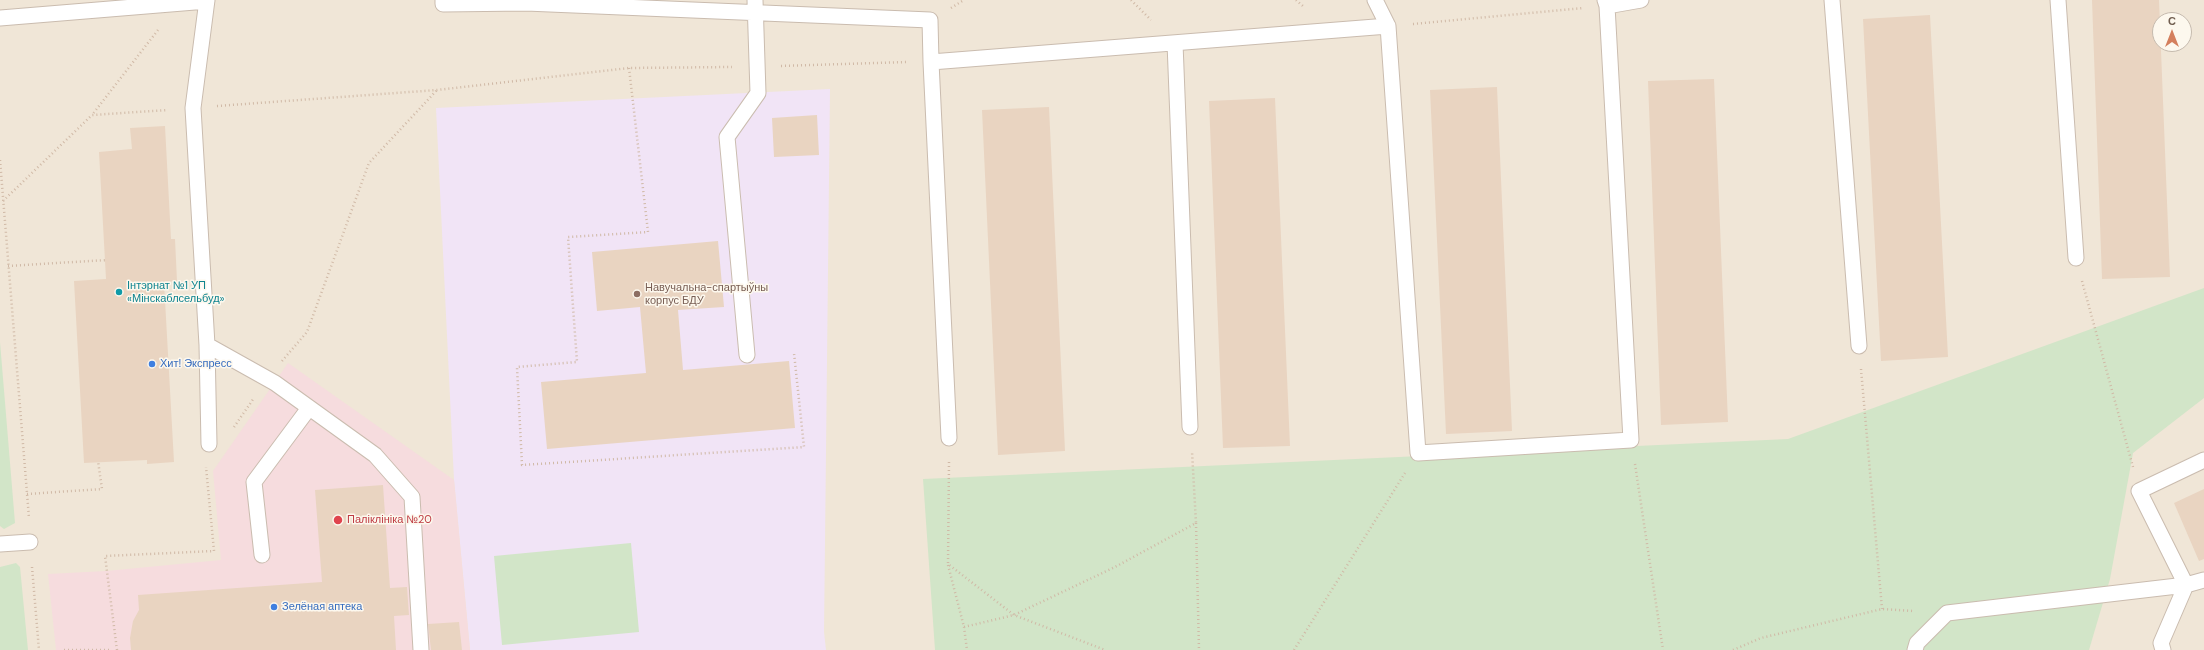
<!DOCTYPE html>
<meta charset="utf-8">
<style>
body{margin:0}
#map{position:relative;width:2204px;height:650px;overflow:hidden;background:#faf4e8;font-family:"DM Sans",sans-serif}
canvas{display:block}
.north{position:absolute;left:2152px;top:12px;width:40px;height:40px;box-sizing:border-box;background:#fdf8ee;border:1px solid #c5baae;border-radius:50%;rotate:0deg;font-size:11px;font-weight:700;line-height:16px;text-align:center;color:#705d4f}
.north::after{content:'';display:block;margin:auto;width:14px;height:18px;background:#d47f5d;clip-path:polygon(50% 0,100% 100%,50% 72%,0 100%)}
</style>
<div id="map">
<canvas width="2204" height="650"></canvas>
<div class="north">С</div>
</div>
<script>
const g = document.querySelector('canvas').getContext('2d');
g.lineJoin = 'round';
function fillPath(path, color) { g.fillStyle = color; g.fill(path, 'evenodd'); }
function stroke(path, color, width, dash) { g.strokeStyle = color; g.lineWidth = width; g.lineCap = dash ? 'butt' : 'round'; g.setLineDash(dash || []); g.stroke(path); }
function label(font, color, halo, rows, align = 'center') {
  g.font = font + ' "DM Sans",sans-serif'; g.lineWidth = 3; g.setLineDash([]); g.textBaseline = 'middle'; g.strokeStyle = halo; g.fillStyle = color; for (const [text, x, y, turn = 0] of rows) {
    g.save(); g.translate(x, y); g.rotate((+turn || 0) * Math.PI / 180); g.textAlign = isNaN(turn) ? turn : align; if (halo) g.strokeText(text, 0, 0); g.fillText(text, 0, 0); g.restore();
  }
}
const residential = new Path2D(`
 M0,0h2204v650h-2204zM2160,20h24v24h-24z`);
const education = new Path2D(`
 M830,89l-6,543 2,18h-356l-16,-170 -18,-372z`);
const medical = new Path2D(`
 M288,363l166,117 16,170h-414l-8,-76 58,-3 115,-11 -8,-89z`);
const green = new Path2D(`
 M2204,288v110l-71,55 -23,126 -21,71h-1154l-12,-171 865,-40z
 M0,342l15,181 -11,6 -4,-3z
 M631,543l8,89 -137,13 -8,-89z
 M16,563l4,4 8,83h-28v-83z`);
const building = new Path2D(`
 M2092,0h67l11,277 -68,2z
 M1930,15l18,342 -67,4 -18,-342z
 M1714,79l14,343 -67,3 -13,-344z
 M1497,87l15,344 -66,3 -16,-344z
 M1275,98l15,348 -67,2 -14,-347z
 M1049,107l16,344 -67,4 -16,-345z
 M817,115l2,40 -45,2 -2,-39z
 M165,126l6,113h4l2,42 -13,1 10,180 -27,2v-4l-63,3 -10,-182 32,-2 -7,-127 33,-3 -2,-21z
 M718,241l6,66 -46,3 5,60 106,-9 6,67 -248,21 -6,-67 105,-9 -6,-66 -43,4 -5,-59z
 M383,485l7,103 17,-1 2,28 -15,1 2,34h-265l-1,-12 3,-17 6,-11 -1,-15 184,-13 -7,-92z
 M2204,489v70l-5,2 -25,-58z
 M459,622l3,28h-31l-3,-26z`);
const path = new Path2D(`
 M1131,0l20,20
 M1296,0l8,7
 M951,8l13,-8
 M1413,24l170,-16
 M158,30l-66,85 76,-5
 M781,66l125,-4
 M629,68l19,164 -80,5 9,125 -60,5 5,98 282,-18 -10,-94
 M217,106l220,-16 192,-22 103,-1
 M0,160l29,358
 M3,201l89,-86
 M8,266l99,-6
 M2082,281l51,186
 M282,361l25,-29 62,-169 68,-73
 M1861,369l21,240
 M234,427l20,-29
 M949,462l-1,102 66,51 91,35
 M1635,464l28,186
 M27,494l75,-5 -4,-28
 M1196,523l3,127
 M948,565l16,62 3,23
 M32,567l7,83
 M964,627l50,-12 101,-48 81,-44 -4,-72
 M64,650h45
 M117,650l-12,-94 109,-5 -8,-84
 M1294,650l111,-177
 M1733,650l28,-12 121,-29 32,2`);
const service = new Path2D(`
 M207,0l-14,108 14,237 68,38 100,72 37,42 9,153
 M443,0v4l83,-1
 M526,0v3l404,17 1,42 457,-36
 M1375,0l13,26 30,427 213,-13 -24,-434 -2,-6
 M1832,0l27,346
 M2058,0l18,258
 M1607,6l34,-6
 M0,18l207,-17
 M1175,43l15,384
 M931,62l18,376
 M207,345l2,99
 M747,355l-20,-218 31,-44 -3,-93
 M0,544l30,-2
 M262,555l-8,-73 55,-74
 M1915,650l2,-7 30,-30 239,-28 18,-5
 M2163,650l-2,-7 25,-58 -47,-94 65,-31`);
const markers = [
 [119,292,4,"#0f9aa8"],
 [637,294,4,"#8d6e63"],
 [152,364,4,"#3f7fe0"],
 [338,520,5,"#e0444e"],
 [274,607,4,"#3f7fe0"]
];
const cultureNames = [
 ["Інтэрнат №1 УП",127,286],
 ["«Мінскаблсельбуд»",127,299]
];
const educationNames = [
 ["Навучальна-спартыўны",645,288],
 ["корпус БДУ",645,301]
];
const shopNames = [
 ["Хит! Экспресс",160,364],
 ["Зелёная аптека",282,607]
];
const healthNames = [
 ["Паліклініка №20",347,520]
];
fillPath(residential, '#f0e6d7');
fillPath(education, '#f1e4f6');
fillPath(medical, '#f6dcde');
fillPath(green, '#d2e5c8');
fillPath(building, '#e9d4c1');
stroke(service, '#cabcaf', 17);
stroke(path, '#d0b9a6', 2.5, [1, 3]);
stroke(service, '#fff', 15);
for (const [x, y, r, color] of markers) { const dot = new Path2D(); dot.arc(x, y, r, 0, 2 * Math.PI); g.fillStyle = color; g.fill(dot); stroke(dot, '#fdf8ee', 1.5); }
label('11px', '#0d838f', '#fdf8ee', cultureNames, 'left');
label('11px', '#785e54', '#fdf8ee', educationNames, 'left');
label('11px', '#366cbe', '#fdf8ee', shopNames, 'left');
label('11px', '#be3a42', '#fdf8ee', healthNames, 'left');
</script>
